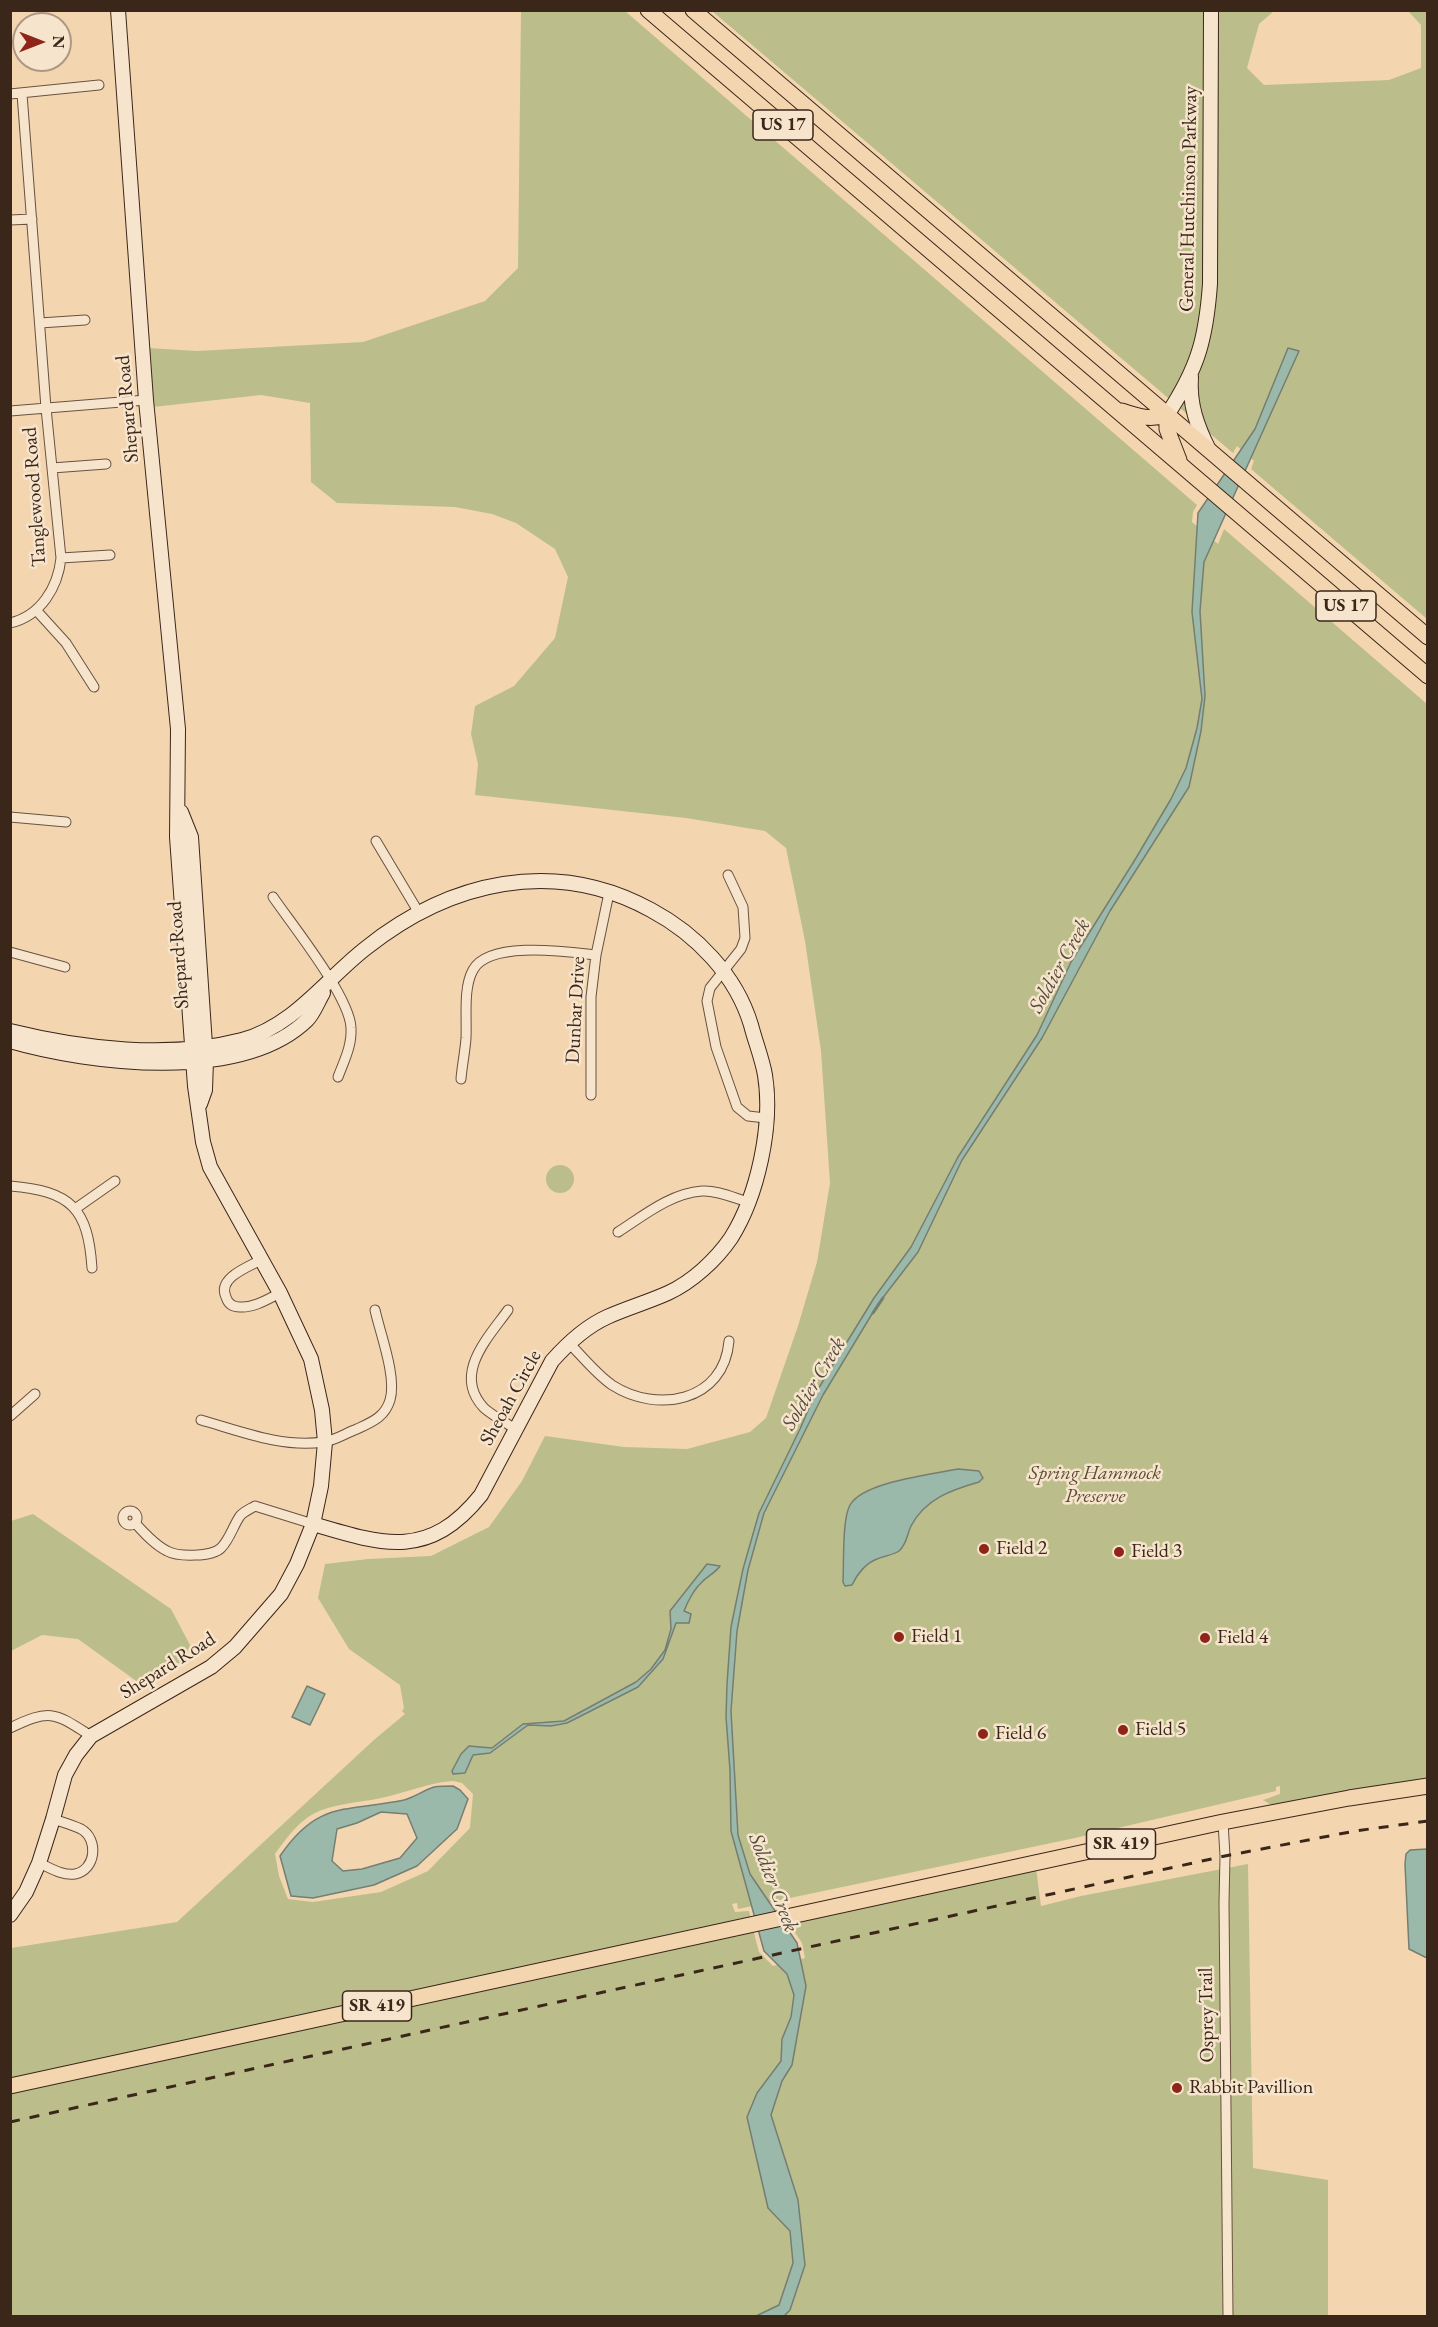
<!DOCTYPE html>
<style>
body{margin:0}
#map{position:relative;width:1438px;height:2327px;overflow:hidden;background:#f3d6b0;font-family:"EB Garamond",serif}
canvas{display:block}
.frame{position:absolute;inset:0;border:12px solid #3b261a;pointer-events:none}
.north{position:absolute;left:12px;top:12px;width:60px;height:60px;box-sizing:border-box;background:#f7e4cc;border:2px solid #ac9885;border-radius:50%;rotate:90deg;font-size:16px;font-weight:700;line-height:24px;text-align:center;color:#3b261a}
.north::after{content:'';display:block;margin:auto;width:21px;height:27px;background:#8f2418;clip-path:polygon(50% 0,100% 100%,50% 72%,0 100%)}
</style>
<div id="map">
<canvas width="1438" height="2327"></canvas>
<div class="frame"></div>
<div class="north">N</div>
</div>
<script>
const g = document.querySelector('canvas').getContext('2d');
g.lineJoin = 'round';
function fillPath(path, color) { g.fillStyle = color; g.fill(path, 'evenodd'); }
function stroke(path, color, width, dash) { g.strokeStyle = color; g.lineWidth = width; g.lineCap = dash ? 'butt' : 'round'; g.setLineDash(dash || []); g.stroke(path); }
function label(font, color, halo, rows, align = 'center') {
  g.font = font + ' "EB Garamond",serif'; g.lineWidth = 5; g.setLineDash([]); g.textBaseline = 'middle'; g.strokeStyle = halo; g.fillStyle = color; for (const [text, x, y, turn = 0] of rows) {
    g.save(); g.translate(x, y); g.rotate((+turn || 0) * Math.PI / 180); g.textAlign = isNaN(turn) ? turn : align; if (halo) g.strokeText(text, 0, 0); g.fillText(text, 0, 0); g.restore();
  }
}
const green = new Path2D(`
 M521,11h104l572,494 -4,7 -1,10 26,22 6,-15 203,175v1077l-154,25 -10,-6 17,-6v-8l-4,1v4l-201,47 -337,71 -1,-6 -5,1 3,8 14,-1 2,8 -740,161v-132l166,-26 198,-183 30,-25 -3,-3 2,-3 -4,-23 -51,-36 -31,-51 7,-34 43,-5 63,-3 58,-29 33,-46 23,-45 79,11 63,2 63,-17 16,-14 32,-92 19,-64 13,-79 -9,-132 -16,-110 -19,-93 -21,-17 -79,-13 -211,-23 3,-31 -7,-30 4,-28 39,-20 41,-48 13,-61 -13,-28 -39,-26 -24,-9 -37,-7 -118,-4 -26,-21 -1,-79 -49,-8 -108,12 -5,-59 49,3 166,-9 122,-41 33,-33zM453,1781l9,2 11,11 -3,34 -42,43 -47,21 -68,10 -25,-3 -9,-23 -4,-22c10,-14 23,-32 38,-40 21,-11 46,-11 68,-16 24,-5 46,-15 72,-17z
 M712,11h562l-15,13 -12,44 17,17 125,-5 32,-12v-43l-13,-14h19v608l-176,-150 3,-8 -17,-15 -4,7z
 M546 1179a14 14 0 1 1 28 0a14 14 0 1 1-28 0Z
 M33,1514l138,95 19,36c-11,30 -22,30 -51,38l-61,-44 -36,-4 -31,16v-130z
 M1248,1864l5,304 75,12v136h-1317l-1,-225 743,-162 6,23 14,14 32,-8 -3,-15 -14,-21 248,-54 5,38 40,-10z`);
const water = new Path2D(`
 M1288,348l11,3 -95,211 -4,49 5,85 -4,35 -12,56 -79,124 -68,127 -80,122 -44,92 -40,52 -55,91 -59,118 -16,57 -11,61 -6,80 7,124 12,39 47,69 9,43 -14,79 -10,16 -11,34 27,85 7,65 -15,45 -6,6h-28l23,-11 14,-42 -3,-32 -22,-23 -21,-91 10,-24 24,-32 1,-22 9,-22 3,-22 -7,-21 -23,-23 -33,-120 -1,-61 -4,-53 1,-33 4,-57 12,-58 16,-56 41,-84 15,-35 59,-96 37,-51 47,-90 79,-122 34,-73 65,-104 35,-59 15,-31 11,-40 5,-29 -10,-87 6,-99 57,-84z
 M958,1469l21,2 4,7 -4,4c-28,8 -54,17 -68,44 -4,8 -4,18 -12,25 -6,4 -15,5 -22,8 -11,4 -20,15 -25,26l-7,1 -2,-4c1,-18 -1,-63 7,-77 13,-23 83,-31 108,-36z
 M707,1564l13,2c-5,7 -12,10 -18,16 -8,7 -14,19 -18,29l7,3 -2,9h-13l-13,36 -25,28 -71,36 -16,3 -23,-1 -38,28 -17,2 -8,18 -12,1 -1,-3 9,-17 8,-8 23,2 31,-24 41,-3 72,-39 15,-13 14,-19 6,-21 -1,-18z
 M307,1686l18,8 -15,31 -18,-8z
 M453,1786l7,4 8,9 -11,30 -40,37 -43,19 -61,13 -22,-2 -11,-40c38,-56 66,-44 124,-56 11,-3 20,-10 30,-13 6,-1 13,-1 19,-1zM381,1812l26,2 10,24 -17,20 -38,11 -19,2 -11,-10 5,-32 20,-6z
 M1427,1849h1l-1,109 -18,-9 -4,-85 1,-10 4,-4z`);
const stream = new Path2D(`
 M873,1313l10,-15`);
const street = new Path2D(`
 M10,94l89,-9
 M10,220l22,-1
 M40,323l45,-3
 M10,411l136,-11
 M52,468l54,-4
 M61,558l49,-3
 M36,610l30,33 28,44
 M10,623c31,-7 48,-36 51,-65l-15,-150 -24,-314
 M10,817l56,5
 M376,841l43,72
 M728,875l15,32 2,31 -4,11 -31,39 -3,13 9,46 21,60 11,9 18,2
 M273,897c20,29 77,100 78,131 1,18 -7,33 -13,49
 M10,952l55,15
 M461,1079c1,-13 4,-27 5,-41 1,-21 -3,-50 7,-68 16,-30 96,-18 123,-15
 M591,1095v-98l5,-42 13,-62
 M10,1186c61,5 78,22 82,82
 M75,1209l40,-28
 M618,1232c25,-16 53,-39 84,-41 15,-1 32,7 46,11
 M261,1260c-13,7 -44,18 -35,37 2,7 7,10 14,10 14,1 28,-8 40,-14
 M508,1310c-20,28 -56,64 -24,98 9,8 21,14 31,21
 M568,1342c14,14 28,32 44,43 45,29 112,17 117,-44
 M10,1416l25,-22
 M201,1420c39,11 81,28 122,22 11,-1 23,-9 34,-13 15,-7 28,-12 33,-29 7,-23 -10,-67 -15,-90
 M123 1518a7 7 0 1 1 14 0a7 7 0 1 1-14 0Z
 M136,1524c9,10 19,21 31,27 11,6 45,6 54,-3 9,-9 12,-22 19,-32 3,-4 10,-7 15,-10l58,18
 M10,1728c41,-20 45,-15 81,8
 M1223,1822l2,34 -1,47 4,413
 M39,1863c10,4 23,13 36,11 21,-4 24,-35 6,-45 -8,-4 -19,-7 -28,-10`);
const secondary = new Path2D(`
 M1191,377c-2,27 6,49 18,73
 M1167,415c31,-47 39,-76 43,-131l1,-274
 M181,812l10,25 15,223 -1,30 -5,14
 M10,1031c73,18 159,28 232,9 52,-14 84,-61 124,-92 84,-67 188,-91 285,-38 45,24 85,65 100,115 4,16 11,33 14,50 8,50 -7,120 -34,163 -15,22 -39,44 -63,55 -20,9 -41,15 -61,24 -22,10 -39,26 -55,44l-71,134c-52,65 -98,50 -168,29
 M10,1041c80,23 232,42 297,-21 7,-7 11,-19 16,-27
 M10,1915l16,-23 13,-29 14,-44 12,-44 11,-20 15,-19 120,-69 24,-20 46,-53 16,-30 16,-40 8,-38 4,-44 -3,-32 -11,-51 -31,-66 -70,-126 -7,-25 -8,-56 -18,-249 1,-108 -32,-329 -28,-390`);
const primary = new Path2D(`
 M648,10l780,666
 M693,10l735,627
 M1122,411c17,6 28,9 45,4
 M1167,415v14l12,31
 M10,2086l1213,-264 126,-24 79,-12`);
const rail = new Path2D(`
 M10,2122l1215,-266 130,-25 73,-10`);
const markers = [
 [984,1549,6,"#8f2418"],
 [1119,1552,6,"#8f2418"],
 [899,1637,6,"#8f2418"],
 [1205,1638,6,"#8f2418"],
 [1123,1730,6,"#8f2418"],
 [983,1734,6,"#8f2418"],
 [1177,2088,6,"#8f2418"]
];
const shields = [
 [783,125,60],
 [1346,606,60],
 [1121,1844,69],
 [377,2006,69]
];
const shieldNames = [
 ["US 17",783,125],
 ["US 17",1346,606],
 ["SR 419",1121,1844],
 ["SR 419",377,2006]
];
const streetNames = [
 ["General Hutchinson Parkway",1189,199,-89],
 ["Shepard Road",128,409,-95],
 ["Tanglewood Road",35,497,-94],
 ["Shepard Road",179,955,-94],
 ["Dunbar Drive",576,1010,-87],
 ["Sheoah Circle",511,1398,-61],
 ["Shepard Road",168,1666,-32],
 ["Osprey Trail",1207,2015,-91]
];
const parkNames = [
 ["Spring Hammock",1095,1474],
 ["Preserve",1095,1497]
];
const poiNames = [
 ["Field 2",996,1549],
 ["Field 3",1131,1552],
 ["Field 1",911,1637],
 ["Field 4",1217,1638],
 ["Field 5",1135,1730],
 ["Field 6",995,1734],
 ["Rabbit Pavillion",1189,2088]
];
const waterNames = [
 ["Soldier Creek",1060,966,-61],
 ["Soldier Creek",814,1384,-59],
 ["Soldier Creek",773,1883,69]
];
fillPath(green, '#bbbe8b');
fillPath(water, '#9bb9ab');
stroke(water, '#757e71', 1.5);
stroke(stream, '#757e71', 3);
stroke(street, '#695240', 11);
stroke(secondary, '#3b261a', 16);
stroke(primary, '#3b261a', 17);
stroke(street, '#f7e4cc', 9);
stroke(secondary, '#f7e4cc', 14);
stroke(primary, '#f3d6b0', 15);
stroke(rail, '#3b261a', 3, [10, 10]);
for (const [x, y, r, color] of markers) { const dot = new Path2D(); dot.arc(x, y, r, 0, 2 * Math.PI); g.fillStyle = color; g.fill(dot); stroke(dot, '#f7e4cc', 2); }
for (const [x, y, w] of shields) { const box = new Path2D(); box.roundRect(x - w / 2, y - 15, w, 30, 4.5); g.fillStyle = '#f7e4cc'; g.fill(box); stroke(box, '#3b261a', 1.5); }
label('bold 18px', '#3b261a', null, shieldNames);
label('20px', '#3b261a', '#f7e4cc', streetNames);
label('italic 20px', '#5b4c36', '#f7e4cc', parkNames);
label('20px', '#3b261a', '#f7e4cc', poiNames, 'left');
label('italic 21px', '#534b3e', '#f7e4cc', waterNames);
</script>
